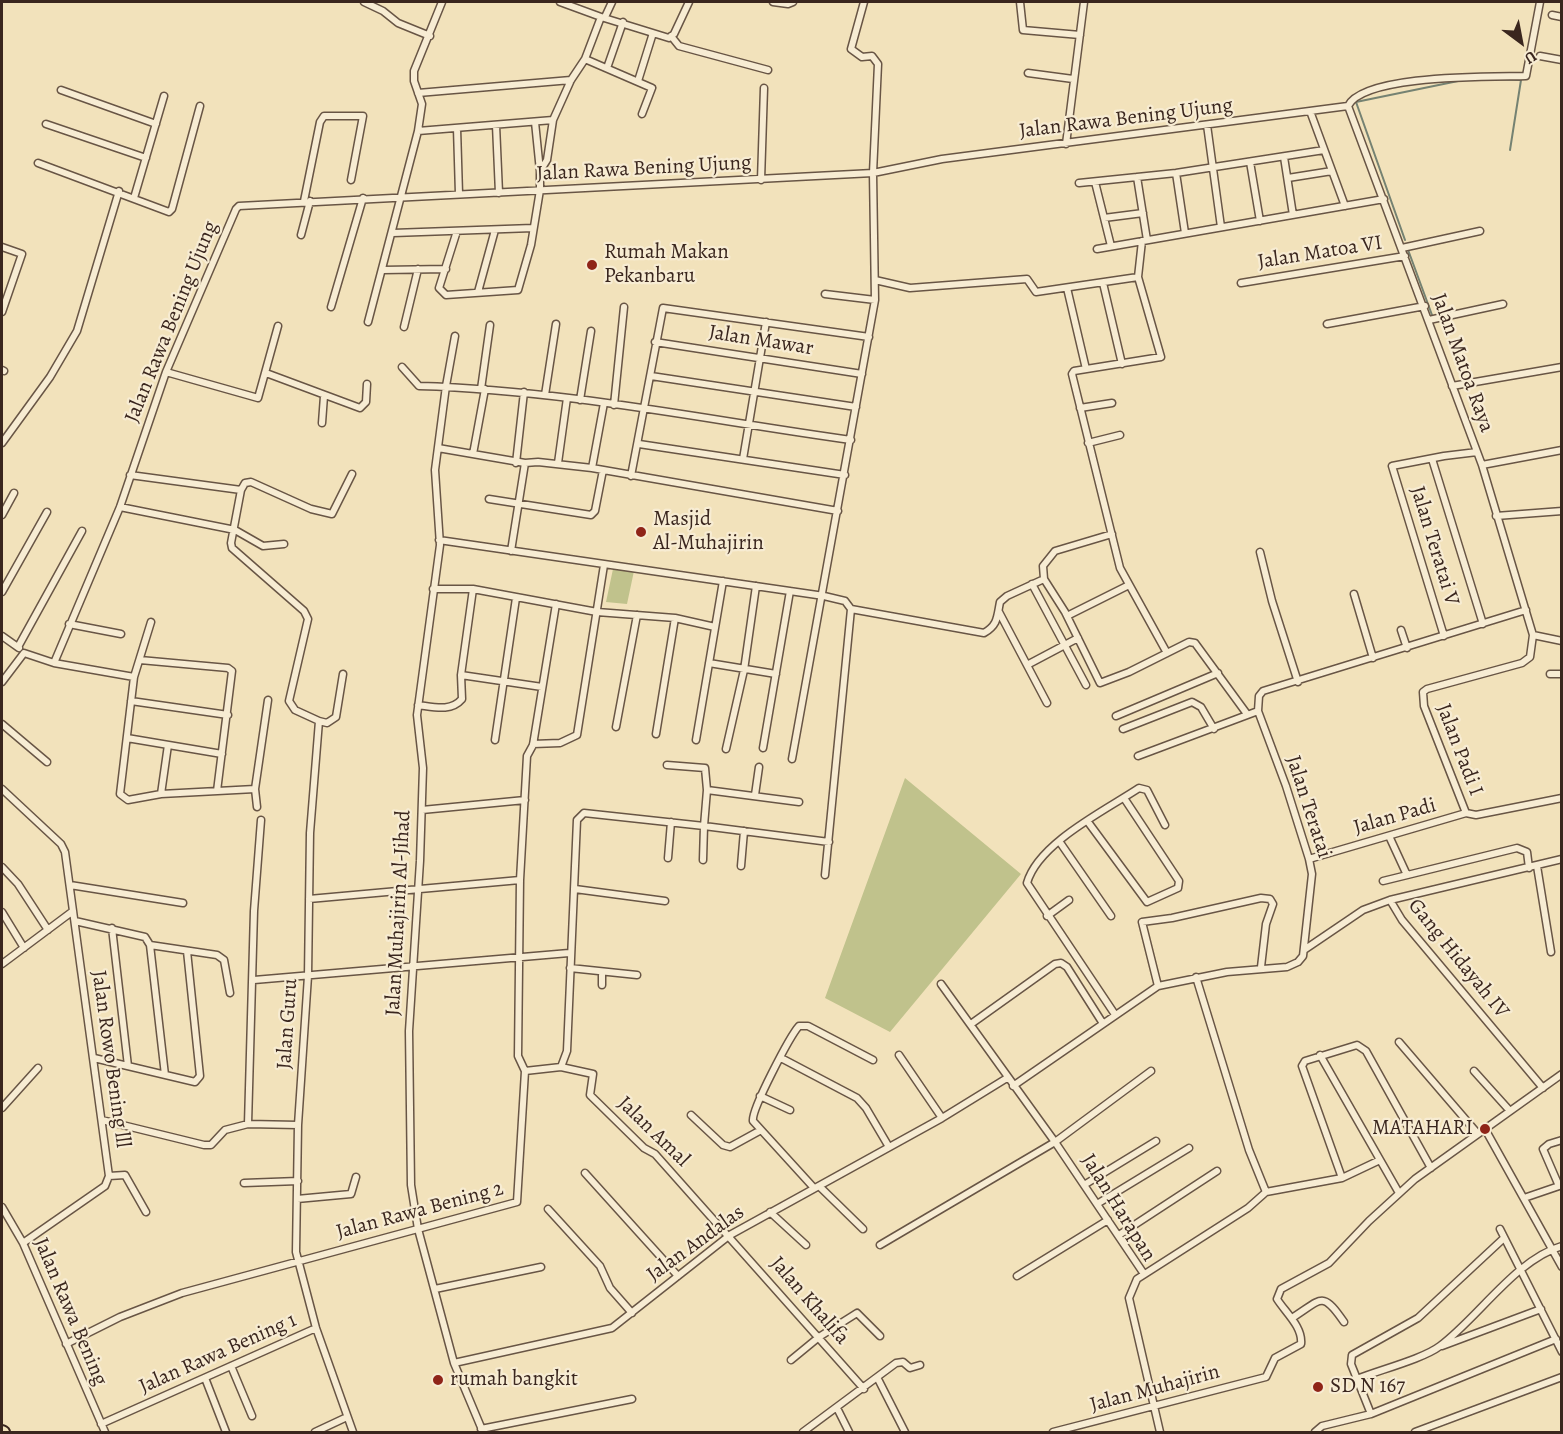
<!DOCTYPE html>
<style>
body{margin:0}
#map{position:relative;width:1563px;height:1434px;overflow:hidden;background:#f2e2bb;font-family:Alegreya,serif}
canvas{display:block}
.frame{position:absolute;inset:0;border:3px solid #3a261e;pointer-events:none}
.north{position:absolute;left:1491px;top:12px;width:60px;height:60px;-webkit-text-stroke:4px #f7ecd3;paint-order:stroke;rotate:148deg;font-size:16px;font-weight:700;line-height:24px;text-align:center;color:#3a261e}
.north::after{content:'';display:block;margin:auto;width:21px;height:27px;background:#3a261e;clip-path:polygon(50% 0,100% 100%,50% 72%,0 100%)}
</style>
<div id="map">
<canvas width="1563" height="1434"></canvas>
<div class="frame"></div>
<div class="north">U</div>
</div>
<script>
const g = document.querySelector('canvas').getContext('2d');
g.lineJoin = 'round';
function fillPath(path, color) { g.fillStyle = color; g.fill(path, 'evenodd'); }
function stroke(path, color, width, dash) { g.strokeStyle = color; g.lineWidth = width; g.lineCap = dash ? 'butt' : 'round'; g.setLineDash(dash || []); g.stroke(path); }
function label(font, color, halo, rows, align = 'center') {
  g.font = font + ' Alegreya,serif'; g.lineWidth = 4.5; g.setLineDash([]); g.textBaseline = 'middle'; g.strokeStyle = halo; g.fillStyle = color; for (const [text, x, y, turn = 0] of rows) {
    g.save(); g.translate(x, y); g.rotate((+turn || 0) * Math.PI / 180); g.textAlign = isNaN(turn) ? turn : align; if (halo) g.strokeText(text, 0, 0); g.fillText(text, 0, 0); g.restore();
  }
}
const green = new Path2D(`
 M613,569l21,2 -7,33 -21,-2z
 M905,778l116,96 -131,158 -65,-34z`);
const stream = new Path2D(`
 M1492,79l29,1 -11,70
 M1405,240l-49,-138 107,-22
 M1407,247l25,68`);
const street = new Path2D(`
 M364,2l19,9 15,12 32,13
 M560,2l41,15
 M773,2l15,2 5,-2
 M1020,2l3,28 57,5
 M1552,15l10,2
 M605,17l7,-15
 M671,36l8,10 89,24
 M1540,56l22,4
 M585,59l67,29 -10,26
 M607,68l16,-46
 M1028,73l45,6
 M638,81l15,-48
 M61,90l95,34
 M418,93l153,-13
 M1348,106l134,359 51,170 -3,22 -8,6 -95,26 -4,3 1,14 42,107
 M1310,111l35,95
 M535,122l5,49
 M46,124l100,34
 M496,125l3,68
 M1207,125l14,102
 M457,128l2,66
 M418,131l135,-11
 M1066,144l18,-142
 M1284,157l9,58
 M1250,162l10,59
 M38,163l131,49 3,-3 28,-103
 M1176,173l9,60
 M1137,177l10,63
 M1288,178l44,-7
 M761,180l3,-92
 M1095,182l16,64
 M1079,183l97,-10 148,-23
 M134,198l30,-102
 M304,201l16,-79 4,-6h39l-12,64
 M1104,218l39,-5
 M457,231l-18,57 7,7 72,-5 13,-45 9,-55v-19l7,-11 6,-40 18,-40 14,-21 16,-42 68,21 5,-4 15,-32
 M393,233l140,-5
 M301,235l9,-34
 M1142,241l-4,36 23,80 -87,14 -2,3 48,194 47,85
 M2,247l20,7 -20,58
 M1402,248l78,-17
 M1097,249l287,-50
 M383,270l63,-1
 M875,280l35,8 117,-9 9,13 102,-15
 M1103,283l19,81
 M1241,283l164,-27
 M1067,288l19,81
 M478,292l17,-62
 M825,294l50,6
 M331,307l32,-109
 M1429,320l74,-16
 M368,322l50,-191 4,-27 -8,-23v-10l28,-69
 M1327,324l98,-18
 M404,327l14,-58
 M455,336l-9,50 -11,84 5,75 -23,170 6,53 -3,93 -11,170 2,154 7,44 36,134 29,69
 M655,342l207,32
 M402,367l17,19c145,4 288,34 432,54
 M2,370l2,1
 M166,372l92,26 20,-72
 M266,373l94,35 6,-6 1,-18
 M651,376l205,31
 M1452,386l110,-19
 M481,389l9,-64
 M545,395l11,-71
 M580,400l11,-69
 M604,403l-12,65 246,43
 M614,405l10,-98
 M1080,408l32,-5
 M322,423l2,-27
 M2,443l48,-66 27,-46 42,-140
 M1088,443l32,-8
 M639,444l206,31
 M438,448l87,15 -14,88
 M473,454l12,-65
 M743,459l23,-137
 M1432,459l51,165
 M516,463l8,-71
 M525,463l13,-1 54,6
 M558,463l9,-65
 M1482,465l80,-15
 M352,474l-20,40 -21,-5 -60,-27 -6,1 -4,7 -10,53 1,5 72,63 4,8 -19,82 6,9 24,11 -9,112 -2,143 -10,149 -2,127 20,76 37,104
 M130,475l111,15
 M631,476l32,-168 206,29
 M489,499l102,16 4,-4 8,-41
 M120,507l115,23 28,16 21,-2
 M2,515l12,-22
 M1496,516l66,-5
 M1112,534l-57,17 -12,15 1,13 21,33 35,71 29,-11 60,-30 6,1 52,71
 M439,540l385,56 21,5 6,8 -26,266
 M1260,552l12,49 26,81
 M1032,584l54,101
 M433,589h40l124,23 78,6 40,9
 M2,592l45,-80
 M1354,594l19,64
 M851,609l133,24c14,-8 13,-16 16,-31l7,-6 37,-17
 M999,612l48,91
 M1067,616l62,-31
 M69,624l52,10
 M1401,630l6,18
 M1533,635l29,6
 M2,636l17,12
 M1444,636l-52,-170 52,-10 33,-4
 M18,647l64,-116
 M140,660l88,8 4,3 -15,120
 M54,663l80,14 -14,117 8,6 33,-6 94,-5 2,18
 M709,663l67,11
 M1027,665l51,-27
 M1550,674h12
 M461,675l81,12
 M134,677l17,-55
 M2,682l22,-29 30,10 66,-156 46,-135 70,-163 3,-3 634,-33 69,-14 406,-53c16,-32 144,-29 178,-30l14,-74
 M131,701l97,14
 M418,705c16,2 33,7 44,-6l-1,-24 12,-86
 M1116,716l102,-43
 M319,721l8,2 9,-6 7,-43
 M2,724l45,38
 M616,727l21,-112
 M1123,729l69,-27 9,5 13,22
 M656,734l19,-116
 M127,738l95,16
 M495,740l21,-142
 M696,740l27,-159
 M533,744l27,-1 17,-8 27,-170
 M763,748l27,-157
 M726,749l18,-79 12,-84
 M1138,756l120,-45
 M792,759l83,-459 -2,-127 5,-109 -6,-8 -10,1 -11,-8 13,-47
 M667,765l38,3 2,22
 M2,789l59,55 4,8 44,324 -4,10 -82,57
 M255,789l13,-89
 M161,794l7,-49
 M755,795l4,-28
 M422,810l103,-10
 M1088,822l59,80 31,-14 1,-7 -55,-83
 M1389,836l18,39
 M1059,841l52,75
 M668,858l3,-36
 M1309,859l157,-46 10,2 86,-17
 M703,860l1,-34 125,16
 M741,866l3,-35
 M1537,866l14,86
 M2,867l16,17 30,46
 M520,880l7,-124 6,-11 23,-141
 M1383,881l134,-33 10,4 2,16
 M70,885l113,18
 M575,889l90,12
 M309,899l211,-19 -2,176 7,15
 M1390,900l172,-41
 M2,912l22,36
 M1047,916l22,-16
 M75,921l70,16 5,8 67,10 7,5 6,33
 M112,928l16,138
 M150,945l15,130
 M1304,950l59,-40 27,-10 12,20 141,168
 M2,964l71,-53
 M570,968l67,7
 M602,972v13
 M1196,977l53,173 17,42
 M254,980l315,-27
 M941,984l114,158 89,132
 M1158,986l-16,-64 30,-4 89,-20 9,1 3,5 -7,20 -5,43
 M1114,1013l-87,-130c11,-40 79,-73 112,-95l8,2 18,35
 M971,1024l84,-60 6,-1 6,4 35,55
 M1399,1042l79,92
 M899,1055l43,63
 M1320,1055l79,138
 M94,1058l101,24 5,-6 -13,-125
 M781,1058l76,40 9,10 23,39
 M561,1067l32,7 -3,21 54,53 11,6 209,235
 M1474,1071l36,40
 M1013,1086l145,-100 69,-14 60,-5 11,-5 5,-6 9,-82 -3,-15 -23,-73 -28,-75 1,-15 4,-5 263,-81
 M760,1096l30,14
 M2,1108l36,-40
 M691,1115l32,30 7,2 31,-17
 M102,1120l102,25h7l14,-15 23,-6 50,1
 M248,1124l6,-213 7,-91
 M1485,1129l77,138
 M585,1173l93,103
 M109,1176l16,-1 21,37
 M1342,1178l-40,-112 3,-5 52,-16 9,6 65,117
 M244,1183l54,-2
 M1084,1185l72,-44
 M819,1186l44,43
 M1559,1186l-16,-37 6,-5 13,-4
 M814,1188l-61,-67c-2,-11 37,-85 46,-95h9l65,34
 M1524,1198l38,-13
 M297,1199l54,-5 5,-17
 M1097,1204l92,-56
 M2,1207l21,36 82,189
 M548,1209l52,57 10,22 22,25
 M770,1212l36,33
 M1500,1229l62,123
 M1119,1235l98,-64
 M880,1245l175,-103 96,-71
 M1017,1276l91,-56
 M435,1289l106,-22
 M1292,1318c30,-19 30,-28 52,4
 M66,1344l54,-27 62,-24 335,-91 8,-131 36,-4 6,-16 10,-231 7,-7 120,13 3,-36 92,12
 M1442,1346l99,-37
 M791,1360l28,-23 38,-24 23,23
 M454,1363l158,-35 118,-93 212,-117 65,-40
 M231,1366l21,50
 M205,1378l21,54
 M878,1379l27,53
 M1357,1379c22,-9 66,-20 83,-33 38,-28 76,-87 122,-100
 M837,1408l12,24
 M1371,1414l-20,-50 1,-9 66,-37 86,-80
 M101,1424l215,-96
 M481,1429l151,-30
 M315,1432l32,-15
 M803,1432l93,-69 7,-1 7,6 10,-3
 M1053,1432l213,-55 9,-19 26,-14c2,-17 -16,-32 -24,-45l4,-10 48,-26 40,-42 46,-42 147,-105
 M1160,1432l-31,-134 8,-19 111,-71 18,-16 76,-14 38,-18
 M1315,1432l7,-6 49,-12 185,-75
 M1415,1432l147,-55`);
const primary = new Path2D(`
 M2,1431l2,1`);
const markers = [
 [592,265,6,"#8f2418"],
 [641,532,6,"#8f2418"],
 [1485,1129,6,"#8f2418"],
 [438,1380,6,"#8f2418"],
 [1318,1387,6,"#8f2418"]
];
const streetNames = [
 ["Jalan Rawa Bening Ujung",1126,119,-7],
 ["Jalan Rawa Bening Ujung",644,169,-3],
 ["Jalan Matoa VI",1320,253,-9],
 ["Jalan Rawa Bening Ujung",172,322,-68],
 ["Jalan Mawar",761,341,9],
 ["Jalan Matoa Raya",1462,363,70],
 ["Jalan Teratai V",1434,546,73],
 ["Jalan Padi I",1459,750,69],
 ["Jalan Teratai",1308,807,72],
 ["Jalan Padi",1395,817,-16],
 ["Jalan Muhajirin Al-Jihad",399,913,-87],
 ["Gang Hidayah IV",1458,959,51],
 ["Jalan Guru",288,1024,-86],
 ["Jalan Rowo Bening lll",110,1059,82],
 ["Jalan Amal",653,1132,44],
 ["Jalan Harapan",1118,1208,58],
 ["Jalan Rawa Bening 2",420,1211,-15],
 ["Jalan Andalas",696,1244,-36],
 ["Jalan Khalifa",809,1301,49],
 ["Jalan Rawa Bening",70,1312,67],
 ["Jalan Rawa Bening 1",218,1354,-24],
 ["Jalan Muhajirin",1155,1389,-15]
];
const poiNames = [
 ["Rumah Makan",604,253],
 ["Pekanbaru",604,277],
 ["Masjid",653,520],
 ["Al-Muhajirin",653,544],
 ["MATAHARI",1473,1129,"right"],
 ["rumah bangkit",450,1380],
 ["SD N 167",1330,1387]
];
fillPath(green, '#c0c28c');
stroke(stream, '#758272', 2);
stroke(street, '#685545', 9);
stroke(primary, '#3a261e', 14);
stroke(street, '#f7ecd3', 6);
stroke(primary, '#f2e2bb', 10);
for (const [x, y, r, color] of markers) { const dot = new Path2D(); dot.arc(x, y, r, 0, 2 * Math.PI); g.fillStyle = color; g.fill(dot); stroke(dot, '#f7ecd3', 2); }
label('21px', '#3a261e', '#f7ecd3', streetNames);
label('21px', '#3a261e', '#f7ecd3', poiNames, 'left');
</script>
